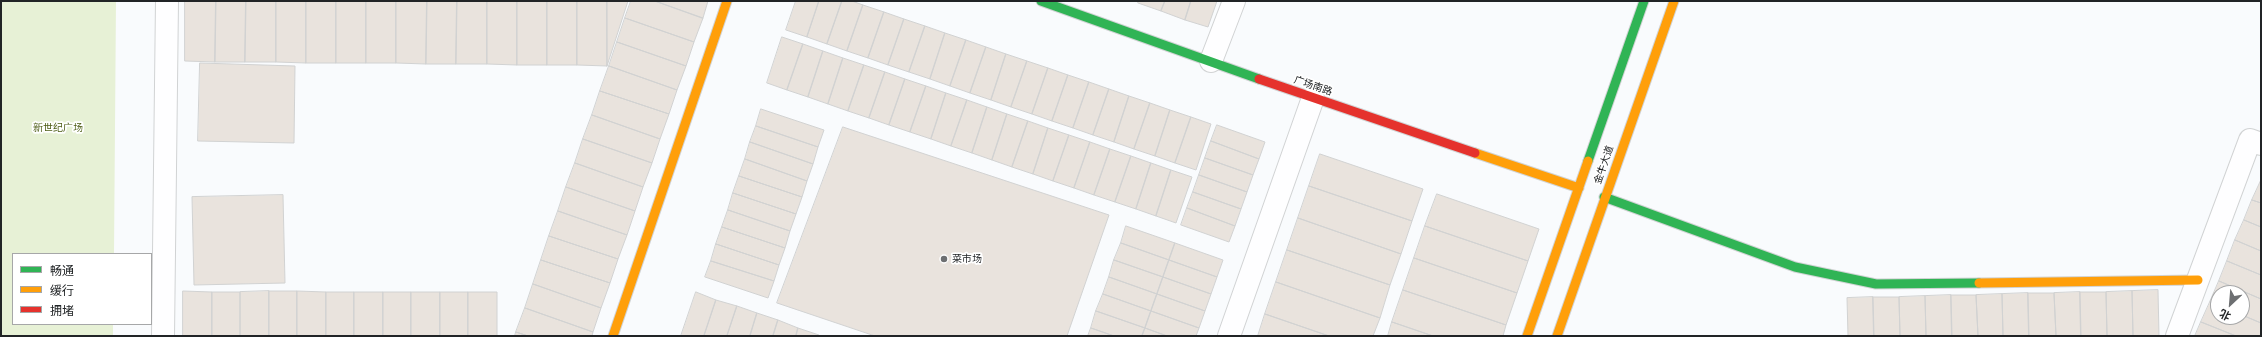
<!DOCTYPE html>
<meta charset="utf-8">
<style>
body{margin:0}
#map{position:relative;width:2262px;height:337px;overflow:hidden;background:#f9fbfd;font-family:"PT Sans","Noto Sans SC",sans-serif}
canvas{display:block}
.frame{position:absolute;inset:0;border:2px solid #212426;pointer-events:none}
.legend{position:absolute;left:12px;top:253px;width:140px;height:72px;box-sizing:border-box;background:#fff;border:1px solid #a6a7a8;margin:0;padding:5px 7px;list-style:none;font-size:12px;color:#212426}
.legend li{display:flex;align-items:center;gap:8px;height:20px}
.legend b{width:20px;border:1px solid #a6a7a8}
.north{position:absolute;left:2210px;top:285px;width:40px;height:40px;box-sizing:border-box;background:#fff;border:1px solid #a6a7a8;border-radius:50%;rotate:206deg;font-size:11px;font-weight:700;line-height:16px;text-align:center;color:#212426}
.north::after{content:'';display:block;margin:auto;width:14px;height:18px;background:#6d6f71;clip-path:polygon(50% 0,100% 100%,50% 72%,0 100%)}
</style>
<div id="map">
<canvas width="2262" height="337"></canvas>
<div class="frame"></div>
<ul class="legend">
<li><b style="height:5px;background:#30b455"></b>畅通</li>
<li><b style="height:5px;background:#ff9f0a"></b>缓行</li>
<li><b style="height:5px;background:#e5322d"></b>拥堵</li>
</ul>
<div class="north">北</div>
</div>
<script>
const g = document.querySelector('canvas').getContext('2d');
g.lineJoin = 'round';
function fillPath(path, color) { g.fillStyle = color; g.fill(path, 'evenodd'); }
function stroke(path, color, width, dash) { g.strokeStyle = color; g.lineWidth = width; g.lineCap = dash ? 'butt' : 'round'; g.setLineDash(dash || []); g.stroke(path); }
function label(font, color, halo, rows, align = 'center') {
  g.font = font + ' "PT Sans","Noto Sans SC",sans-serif'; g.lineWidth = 3.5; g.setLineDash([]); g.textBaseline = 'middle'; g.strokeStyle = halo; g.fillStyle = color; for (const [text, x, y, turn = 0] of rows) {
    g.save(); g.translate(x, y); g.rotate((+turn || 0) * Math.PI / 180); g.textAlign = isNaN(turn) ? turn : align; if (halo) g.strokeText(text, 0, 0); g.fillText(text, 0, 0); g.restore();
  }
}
const green = new Path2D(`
 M1,1h115l-2,253h-101v70h100v12h-112z`);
const building = new Path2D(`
 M185,1h31l-1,61 -30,-1z
 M216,1h30l-1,61h-30z
 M246,1h30v61h-31z
 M276,1h30v62l-30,-1z
 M306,1h30v62h-30z
 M336,1h30v62h-30z
 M366,1h30v62h-30z
 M396,1h31l-1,63 -30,-1z
 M427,1h30l-1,63h-30z
 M457,1h30v63h-31z
 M487,1h30v64l-30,-1z
 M517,1h30v64h-30z
 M547,1h30v64h-30z
 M577,1h30v65l-30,-1z
 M607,1h21l-21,65z
 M631,1h24l48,17 -9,24 -69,-24z
 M655,1h53l-5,17z
 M796,1h23l-12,36 -21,-7z
 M819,1h23l-15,43 -20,-7z
 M842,1h10l11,4 -16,46 -20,-7z
 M1139,1h26l-4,10 -23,-8z
 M1165,1h26l-6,19 -24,-9z
 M1191,1h26l-9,26 -23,-7z
 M863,5l21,7 -16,46 -21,-7z
 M884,12l20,7 -16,46 -20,-7z
 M625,18l69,24 -8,24 -69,-24z
 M904,19l21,7 -16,46 -21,-7z
 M925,26l20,7 -15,46 -21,-7z
 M945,33l21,7 -16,46 -20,-7z
 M782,37l21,7 -16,46 -20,-7z
 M966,40l20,7 -16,46 -20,-7z
 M617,42l69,24 -9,24 -68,-24z
 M803,44l20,7 -15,46 -21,-7z
 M986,47l20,7 -15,46 -21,-7z
 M823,51l20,7 -15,46 -20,-7z
 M1006,54l21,7 -16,46 -20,-7z
 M843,58l21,7 -16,46 -20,-7z
 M1027,61l21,7 -16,46 -21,-7z
 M200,63l95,3 -1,77 -96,-2z
 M864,65l21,7 -16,46 -21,-7z
 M609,66l68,24 -8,24 -69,-23z
 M1048,68l20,7 -16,46 -20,-7z
 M885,72l20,7 -16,46 -20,-7z
 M1068,75l21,7 -16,46 -21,-7z
 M905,79l21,7 -16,46 -21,-7z
 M1089,82l20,7 -16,46 -20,-7z
 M926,86l20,7 -15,46 -21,-7z
 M1109,89l20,7 -15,46 -21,-7z
 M600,91l69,23 -9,25 -68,-24z
 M946,93l21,7 -16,46 -20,-7z
 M1129,96l21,7 -16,46 -20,-7z
 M967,100l20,7 -15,46 -21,-7z
 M1150,103l20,7 -15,46 -21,-7z
 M987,107l20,7 -15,46 -20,-7z
 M761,109l63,21 -6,17 -62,-21z
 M1170,110l21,7 -16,46 -20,-7z
 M1007,114l21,7 -16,46 -20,-7z
 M592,115l68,24 -8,24 -69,-24z
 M1191,117l20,7 -15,46 -21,-7z
 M1028,121l20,7 -15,46 -21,-7z
 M1217,125l48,17 -6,17 -48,-18z
 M756,126l62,21 -5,17 -63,-22z
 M843,127l266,88 -42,121h-192l-98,-33z
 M1048,128l21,7 -16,46 -20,-7z
 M1069,135l21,7 -16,46 -21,-7z
 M583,139l69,24 -9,24 -68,-24z
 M1211,141l48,18 -6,16 -48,-17z
 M750,142l63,22 -6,17 -62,-22z
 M1090,142l20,7 -16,46 -20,-7z
 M1110,149l21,7 -16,46 -21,-7z
 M1320,154l103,35 -11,32 -103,-35z
 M1131,156l20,7 -15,46 -21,-7z
 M1205,158l48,17 -6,17 -48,-17z
 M745,159l62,22 -5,16 -63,-21z
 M575,163l68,24 -8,24 -69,-24z
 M1151,163l20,7 -15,46 -20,-7z
 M1171,170l21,7 -16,46 -20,-7z
 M1199,175l48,17 -6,17 -48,-17z
 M739,176l63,21 -6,17 -63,-21z
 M2261,180v23l-9,-3z
 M1309,186l103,35 -11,33 -103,-36z
 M566,187l69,24 -8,24 -69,-24z
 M1193,192l48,17 -6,17 -48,-18z
 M733,193l63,21 -6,17 -62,-21z
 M1437,194l102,35 -11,32 -103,-35z
 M283,195l2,88 -91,2 -2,-88z
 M2252,200l9,3v24l-17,-7z
 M1187,208l48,18 -6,16 -48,-17z
 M728,210l62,21 -5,17 -63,-21z
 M558,211l69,24 -9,24 -69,-23z
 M1298,218l103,36 -11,31 -103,-35z
 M2244,220l17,7v24l-26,-11z
 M1126,226l49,17 -6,17 -48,-17z
 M1425,226l103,35 -11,32 -103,-35z
 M722,227l63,21 -6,17 -63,-21z
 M549,236l69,23 -8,24 -69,-23z
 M2235,240l26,11v24l-34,-14z
 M1121,243l48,17 -6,17 -49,-17z
 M1175,243l48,17 -6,17 -48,-17z
 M716,244l63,21 -5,16 -63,-20z
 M1287,250l103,35 -10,33 -104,-36z
 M1414,258l103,35 -11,32 -103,-35z
 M541,260l69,23 -9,25 -68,-24z
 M1114,260l49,17 -6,17 -48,-17z
 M1169,260l48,17 -6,17 -48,-17z
 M711,261l63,20 -6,17 -63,-21z
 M2227,261l34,14v24l-42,-18z
 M1109,277l48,17 -6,17 -48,-17z
 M1163,277l48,17 -6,17 -48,-17z
 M2219,281l42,18v24l-19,-8v-22h-24v12l-8,-3z
 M1276,282l104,36 -7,18h-44l-64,-22z
 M533,284l68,24 -8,24 -68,-24z
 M1403,290l103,35 -3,11h-70l-41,-14z
 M2158,290l1,46h-26l-1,-45z
 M183,291l29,1v44h-29z
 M269,291v45h-29v-44z
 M269,291h28v45h-28z
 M297,291l29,1v44h-29z
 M2132,291l1,45h-26l-1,-44z
 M212,292h28v44h-28z
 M326,292h28v44h-28z
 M354,292h29v44h-29z
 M383,292h28v44h-28z
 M411,292h29v44h-29z
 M440,292h28v44h-28z
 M468,292h29v44h-29z
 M696,292l20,8 -12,36h-23z
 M2080,292l1,44h-25l-2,-43z
 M2080,292h26l1,44h-26z
 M2028,293l1,43h-26l-1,-42z
 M2028,293h26l2,43h-27z
 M1103,294l48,17 -6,17 -49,-17z
 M1157,294l48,17 -6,17 -48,-17z
 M2002,294l1,42h-25l-2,-41z
 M1951,295l1,41h-26l-1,-40z
 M1951,295h25l2,41h-26z
 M1925,296l1,40h-26l-1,-39z
 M1873,297l1,39h-26l-1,-38z
 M1873,297h26l1,39h-26z
 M716,300l21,6 -10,30h-23z
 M2210,302l8,3v12h24v-2l19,8v13h-25l-35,-14z
 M737,306l20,7 -7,23h-23z
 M525,308l68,24 -1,4h-64l-12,-4z
 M1096,311l49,17 -3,8h-28l-23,-8z
 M1151,311l48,17 -3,8h-29l-22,-8z
 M757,313l21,7 -5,16h-23z
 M1265,314l64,22h-71z
 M778,320l20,8 -2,8h-23z
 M1392,322l41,14h-45z
 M2201,322l35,14h-41z
 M798,328l21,7 -1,1h-22z
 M1091,328l23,8h-26z
 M1145,328l22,8h-25z
 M516,332l12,4h-13z`);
const street = new Path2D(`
 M1211,61l23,-60
 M163,336l4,-335
 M1229,336l84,-238
 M2177,336l73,-196 11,4`);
const fast = new Path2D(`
 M1041,1l218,78
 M1588,161l56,-160
 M1604,197l191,70 81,17 103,-1`);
const slow = new Path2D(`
 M1475,153l104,35
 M1979,283l219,-3
 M613,336l114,-335
 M1527,336l61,-175
 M1557,336l117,-335`);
const jam = new Path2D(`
 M1259,79l216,74`);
const markers = [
 [944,259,4,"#6d6f71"]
];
const streetNames = [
 ["广场南路",1313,86,19],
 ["金牛大道",1604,165,-71]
];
const parkNames = [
 ["新世纪广场",58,128]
];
const poiNames = [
 ["菜市场",952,259]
];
fillPath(green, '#e7f1d6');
fillPath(building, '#e9e3dd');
stroke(building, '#d1d2d2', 1);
stroke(street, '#d1d3d4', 24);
stroke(fast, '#d1d3d4', 11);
stroke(slow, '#d1d3d4', 11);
stroke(jam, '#d1d3d4', 11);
stroke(street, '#fefeff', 22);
stroke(fast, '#30b455', 9);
stroke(slow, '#ff9f0a', 9);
stroke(jam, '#e5322d', 9);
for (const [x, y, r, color] of markers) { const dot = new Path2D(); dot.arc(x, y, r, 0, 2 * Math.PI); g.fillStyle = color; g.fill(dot); stroke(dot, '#fff', 1.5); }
label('10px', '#212426', '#fff', streetNames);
label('10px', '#4d5d16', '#fff', parkNames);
label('10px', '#212426', '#fff', poiNames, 'left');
</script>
